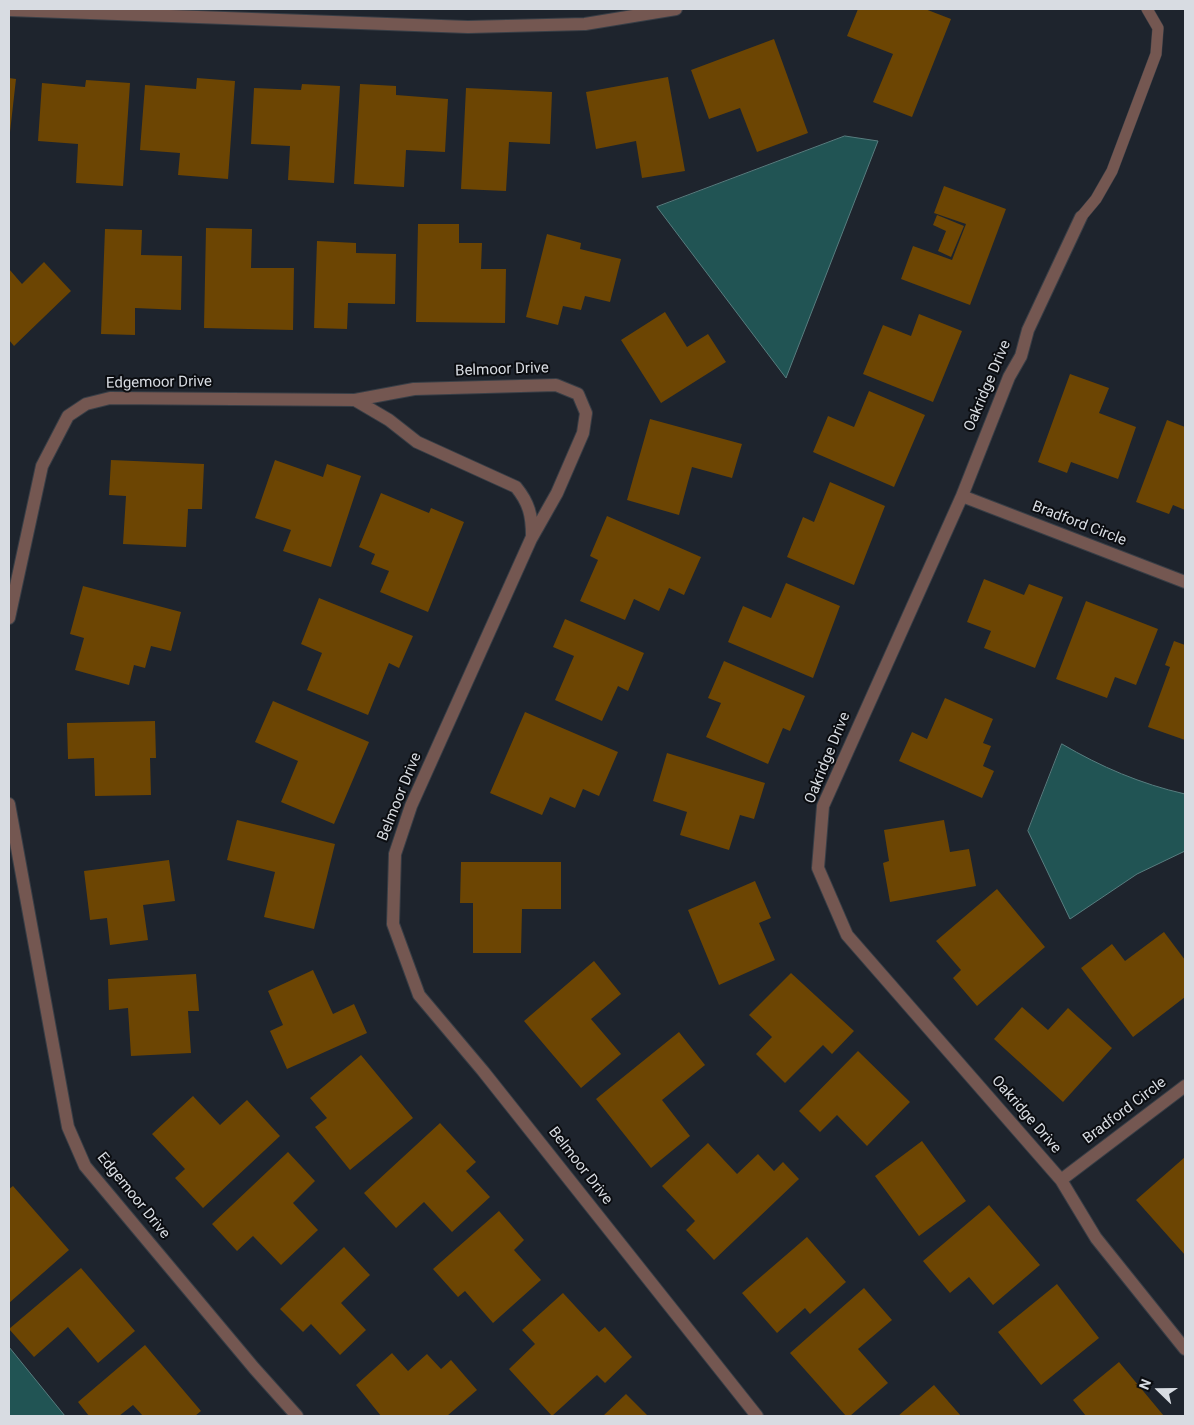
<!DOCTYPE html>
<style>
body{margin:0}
#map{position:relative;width:1194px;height:1425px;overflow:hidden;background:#1e242d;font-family:Roboto,sans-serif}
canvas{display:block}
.frame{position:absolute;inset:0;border:10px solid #d8dce2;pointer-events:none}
.north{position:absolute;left:1134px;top:1365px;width:50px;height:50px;-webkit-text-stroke:4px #0b0d11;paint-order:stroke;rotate:292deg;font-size:14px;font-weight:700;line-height:20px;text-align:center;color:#d8dce2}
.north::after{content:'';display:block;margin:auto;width:18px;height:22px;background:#d8dce2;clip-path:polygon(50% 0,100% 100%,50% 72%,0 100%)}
</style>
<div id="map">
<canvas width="1194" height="1425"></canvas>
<div class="frame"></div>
<div class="north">N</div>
</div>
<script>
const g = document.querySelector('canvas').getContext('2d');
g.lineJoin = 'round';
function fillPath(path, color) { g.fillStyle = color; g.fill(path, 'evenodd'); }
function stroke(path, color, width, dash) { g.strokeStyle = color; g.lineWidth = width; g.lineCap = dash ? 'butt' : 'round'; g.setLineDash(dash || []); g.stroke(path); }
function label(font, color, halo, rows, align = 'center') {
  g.font = font + ' Roboto,sans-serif'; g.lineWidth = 4; g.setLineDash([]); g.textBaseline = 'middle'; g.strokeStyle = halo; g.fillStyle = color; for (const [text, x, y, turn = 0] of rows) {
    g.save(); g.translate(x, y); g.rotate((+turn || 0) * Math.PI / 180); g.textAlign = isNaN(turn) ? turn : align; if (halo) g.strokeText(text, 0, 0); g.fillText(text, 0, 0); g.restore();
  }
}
const water = new Path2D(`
 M845,136l33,5 -92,237 -129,-171z
 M1062,744c39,23 79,40 123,50v57l-48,23 -67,45 -42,-88z
 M9,1347l56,69h-56z`);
const building = new Path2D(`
 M858,9h67l26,10 -39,98 -39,-15 20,-48 -46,-18z
 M774,39l34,94 -51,19 -17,-44 -31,11 -18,-49z
 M668,77l17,94 -43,7 -6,-37 -40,8 -10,-57z
 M9,78l7,1 -6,53h-1z
 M197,78l38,3 -7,98 -50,-4 2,-22 -40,-3 5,-65 51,4z
 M86,80l44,3 -7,103 -47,-3 2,-39 -40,-3 4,-58 43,4z
 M302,84l38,2 -6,97 -46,-3 2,-34 -39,-2 3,-56 47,2z
 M360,84l36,2v9l52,4 -3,53 -39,-2 -2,37 -50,-3z
 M466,88l86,4 -2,52 -41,-2 -3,49 -45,-2z
 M944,186l62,23 -36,96 -69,-26 12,-33 39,14 14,-36 -32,-11z
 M937,215l27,11 -13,31 -13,-6 8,-20 -13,-6z
 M418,224h41v19h23l-1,26h25l-1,54 -89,-1z
 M206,228l46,1 -1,39h43l-1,62 -89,-2z
 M105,229l37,1 -1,25 41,1 -1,54 -46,-2v27l-34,-1z
 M547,234l34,9 -1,6 41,10 -11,43 -25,-6 -4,14 -18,-4 -5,19 -32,-8z
 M317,241l39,2v10l40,1 -1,50 -47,-1 -1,26 -33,-1z
 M44,262l27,29 -57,55 -5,-6v-71l13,15z
 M665,312l22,35 21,-13 18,28 -65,41 -40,-63z
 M919,314l43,17 -29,71 -70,-28 20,-49 28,11z
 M1070,374l39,14 -10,25 37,14 -18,52 -47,-17 -4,11 -29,-11z
 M869,391l56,24 -31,72 -81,-35 15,-36 26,11z
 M650,419l92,25 -10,34 -40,-11 -13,48 -52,-15z
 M1167,420l18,7v83l-12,-5 -4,9 -33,-12z
 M111,460l93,4 -2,45h-14l-2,38 -63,-3 3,-48 -17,-1z
 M275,460l48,17 4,-13 34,12 -30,91 -48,-16 8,-21 -36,-12z
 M830,482l55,24 -31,79 -67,-28 16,-40 11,5z
 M381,493l48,20 2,-5 33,14 -36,90 -48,-20 9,-21 -18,-7 4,-10 -16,-7z
 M607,516l94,41 -17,38 -15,-7 -10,23 -25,-12 -9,21 -45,-19 18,-41 -8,-4z
 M984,579l40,16 5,-11 34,13 -28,71 -51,-20 7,-17 -24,-9z
 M786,583l54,23 -27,72 -85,-36 15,-36 28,12z
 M83,586l98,26 -10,39 -20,-5 -6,22 -11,-3 -5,20 -54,-15 9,-32 -14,-4z
 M319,598l94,38 -14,32 -10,-5 -21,52 -61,-25 15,-37 -21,-9z
 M1086,601l72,28 -22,56 -21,-8 -8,21 -51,-19z
 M565,619l79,34 -16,38 -10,-5 -16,35 -47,-21 19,-44 -21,-9z
 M1174,641l11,4v95l-37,-13 22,-60 -5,-2z
 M724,661l81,35 -15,35 -7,-3 -15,36 -62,-27 15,-34 -13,-5z
 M945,698l48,21 -10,24 8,3 -8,20 11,5 -12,27 -83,-37 13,-29 15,7z
 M273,701l96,41 -35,82 -53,-22 17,-41 -43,-19z
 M525,712l93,40 -19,44 -16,-7 -8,19 -25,-11 -8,18 -52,-22z
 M155,721l1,37h-6l1,37 -56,1 -1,-38 -26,1 -1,-36z
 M667,753l98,30 -11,36 -14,-4 -11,35 -49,-15 7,-23 -34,-11z
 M237,820l98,24 -21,85 -50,-12 11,-45 -48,-12z
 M944,820l6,32 19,-3 7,37 -86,16 -7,-39 6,-2 -5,-31z
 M169,860l6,41 -32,4 5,35 -38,5 -3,-27 -17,2 -6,-49z
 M461,862h100v47h-39l-1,44h-48v-50h-13z
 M755,881l16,37 -12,5 16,37 -56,25 -31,-75z
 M997,889l48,58 -68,59 -24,-28 8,-8 -25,-29z
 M1164,932l21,28v37l-52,40 -52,-69 31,-24 13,17z
 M594,961l27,33 -30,25 30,35 -40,34 -57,-67z
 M313,970l20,44 21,-10 13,29 -80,36 -17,-38 13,-6 -15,-34z
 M791,973l63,58 -22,23 -9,-9 -38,38 -29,-29 16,-17 -23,-22z
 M196,974l3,37h-11l3,42 -60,3 -3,-48 -19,2 -1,-31z
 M1022,1007l26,23 20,-22 44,40 -49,54 -69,-63z
 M679,1032l26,33 -43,35 28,36 -39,32 -55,-69z
 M858,1051l52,51 -43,44 -30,-31 -17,17 -21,-21z
 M361,1055l52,63 -63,52 -35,-43 12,-9 -17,-20z
 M193,1096l27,29 27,-25 33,36 -77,72 -28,-30 10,-9 -33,-35z
 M440,1123l36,39 -10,9 24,26 -38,35 -28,-30 -28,26 -32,-35z
 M922,1141l44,60 -47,35 -44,-60z
 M708,1143l29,31 21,-20 16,17 9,-9 16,17 -85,81 -28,-30 9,-9 -33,-35z
 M288,1152l27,29 -22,22 25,27 -37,35 -28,-29 -16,15 -25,-27z
 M1185,1157v98l-49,-55z
 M13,1186l56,64 -60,53v-114z
 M989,1205l51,60 -47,40 -24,-28 -19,16 -27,-32z
 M499,1211l25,29 -10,10 27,30 -48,43 -28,-32 -7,6 -25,-28z
 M807,1237l39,45 -36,32 -5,-6 -28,25 -35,-40z
 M344,1247l26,28 -29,28 25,27 -26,25 -29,-31 -8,8 -23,-23z
 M81,1268l54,63 -37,32 -30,-36 -34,30 -25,-28z
 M1057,1284l42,54 -58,47 -43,-53z
 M864,1288l28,32 -34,29 30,34 -38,33h-4l-56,-63z
 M563,1293l36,39 6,-5 27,30 -27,26 -8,-8 -45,41 -43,-47 26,-25 -13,-14z
 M145,1345l56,66 -6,5h-52l-10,-11 -14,11h-30l-11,-14z
 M392,1353l16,18 19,-17 14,15 10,-9 26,30 -30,26h-66l-25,-31z
 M1119,1362l45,54h-78l-13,-16z
 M934,1385l27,31h-63z
 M626,1394l22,22h-45z`);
const lane = new Path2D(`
 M1081,217l15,-18 16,-28 44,-117 2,-26 -11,-19`);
const street = new Path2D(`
 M9,10l459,17 117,-3 91,-15
 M1081,217l-53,113 -7,26 -12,21 -47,119 -139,310 -5,62 29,67 214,245 35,58 89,111
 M355,400l34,20 28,22 99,45c13,16 16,28 16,49
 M962,496l223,86
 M9,618l33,-152 26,-50 18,-12 24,-6 245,2 59,-11 142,-4 22,9 8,19 -3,20 -26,60 -26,46 -120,267 -16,48 -2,70 26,71 64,76 274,345
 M9,804l59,323 17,39 169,202 43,48
 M1061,1180l124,-94`);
const streetNames = [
 ["Belmoor Drive",502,370,-2],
 ["Edgemoor Drive",159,383,-1],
 ["Oakridge Drive",988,386,-67],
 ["Bradford Circle",1079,524,21],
 ["Oakridge Drive",828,758,-68],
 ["Belmoor Drive",400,797,-68],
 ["Bradford Circle",1125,1111,-37],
 ["Oakridge Drive",1026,1115,49],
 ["Belmoor Drive",580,1166,52],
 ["Edgemoor Drive",133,1196,51]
];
fillPath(water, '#215454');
stroke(water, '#587d7f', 1);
fillPath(building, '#6c4503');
stroke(lane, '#383e46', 12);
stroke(street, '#383e46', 14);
stroke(lane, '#745751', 11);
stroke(street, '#745751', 12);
label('15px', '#d8dce2', '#0b0d11', streetNames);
</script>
